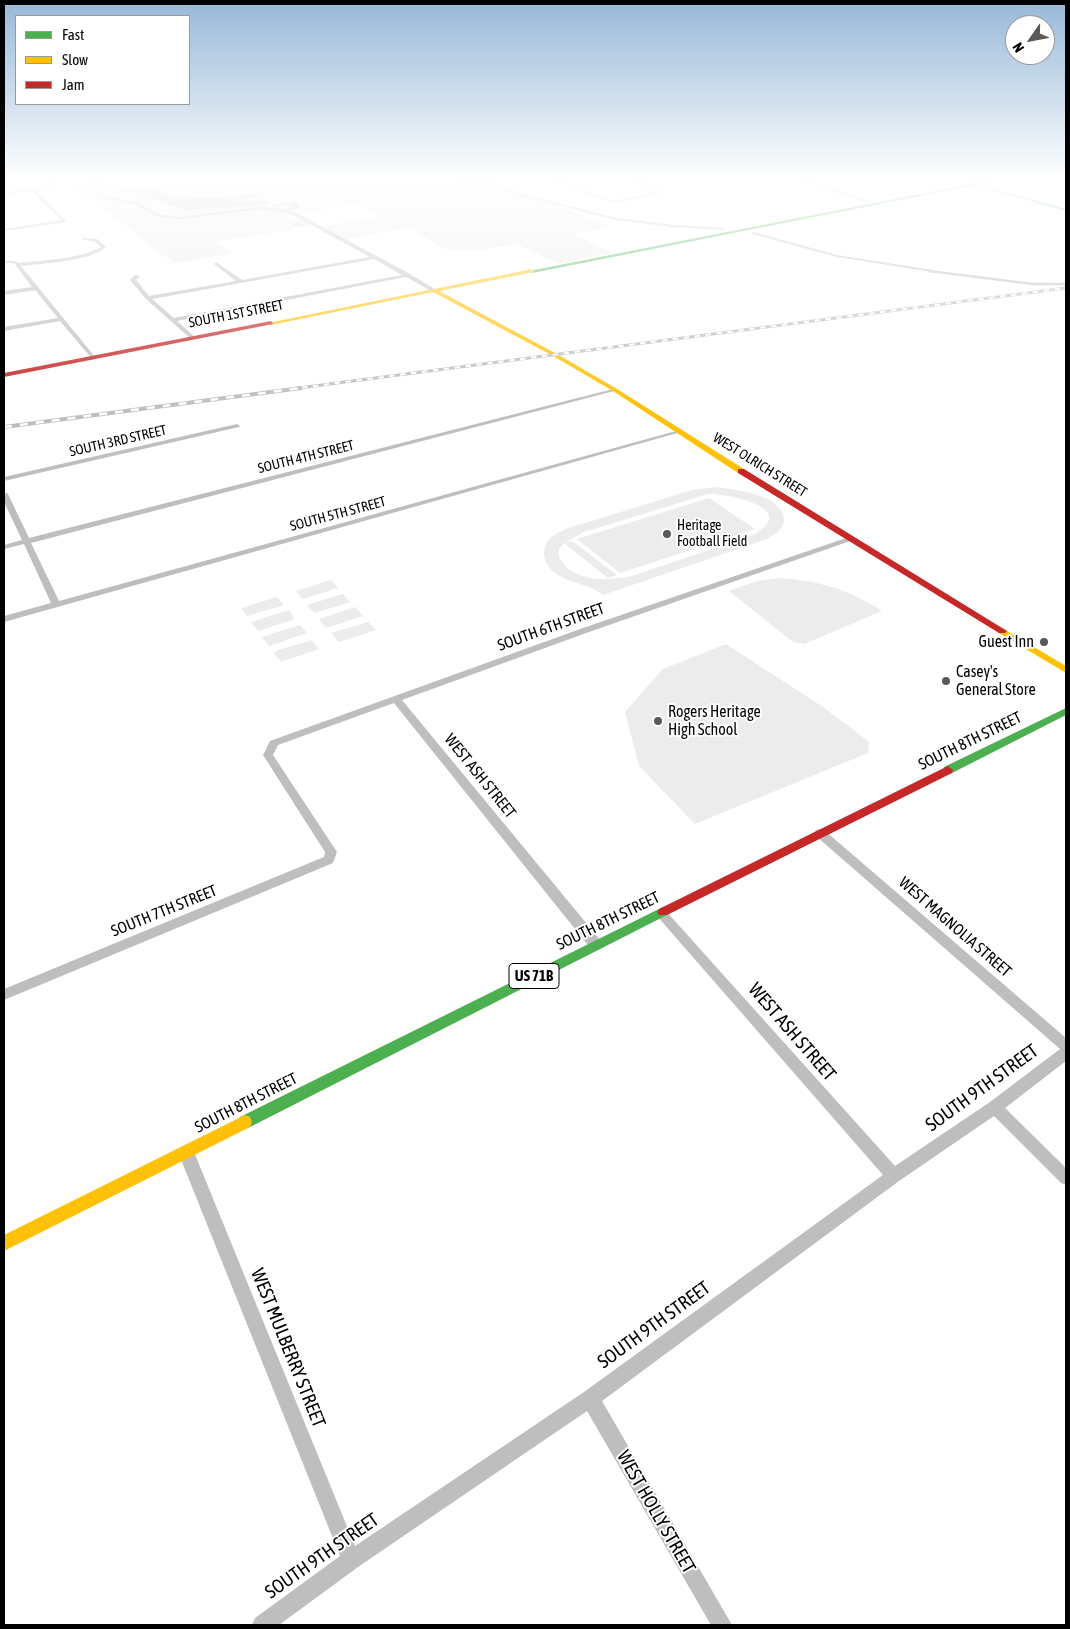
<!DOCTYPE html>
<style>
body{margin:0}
#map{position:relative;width:1070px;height:1629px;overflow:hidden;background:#fff;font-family:"Asap Condensed",sans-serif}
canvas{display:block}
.frame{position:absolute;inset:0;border:5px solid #000;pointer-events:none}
.legend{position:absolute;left:15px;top:15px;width:175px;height:90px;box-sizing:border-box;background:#fff;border:1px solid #999;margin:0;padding:6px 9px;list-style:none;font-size:15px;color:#000}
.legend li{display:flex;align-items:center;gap:10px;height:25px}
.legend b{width:25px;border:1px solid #999}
.north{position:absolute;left:1005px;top:15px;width:50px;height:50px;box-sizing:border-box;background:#fff;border:1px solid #999;border-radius:50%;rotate:237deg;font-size:14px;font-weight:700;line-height:20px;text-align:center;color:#000}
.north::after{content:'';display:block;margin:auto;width:18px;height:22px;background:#595959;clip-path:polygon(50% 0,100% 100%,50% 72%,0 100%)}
</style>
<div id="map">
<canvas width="1070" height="1629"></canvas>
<div class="frame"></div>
<ul class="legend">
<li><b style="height:6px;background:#4caf50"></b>Fast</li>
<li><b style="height:6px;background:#ffc107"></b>Slow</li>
<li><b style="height:6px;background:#c62828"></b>Jam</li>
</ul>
<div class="north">N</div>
</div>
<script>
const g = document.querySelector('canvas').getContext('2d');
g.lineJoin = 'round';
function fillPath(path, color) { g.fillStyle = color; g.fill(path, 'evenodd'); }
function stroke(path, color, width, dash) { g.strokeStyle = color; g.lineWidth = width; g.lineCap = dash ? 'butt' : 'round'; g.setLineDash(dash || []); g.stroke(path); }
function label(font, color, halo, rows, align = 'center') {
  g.font = font + ' "Asap Condensed",sans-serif'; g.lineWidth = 4; g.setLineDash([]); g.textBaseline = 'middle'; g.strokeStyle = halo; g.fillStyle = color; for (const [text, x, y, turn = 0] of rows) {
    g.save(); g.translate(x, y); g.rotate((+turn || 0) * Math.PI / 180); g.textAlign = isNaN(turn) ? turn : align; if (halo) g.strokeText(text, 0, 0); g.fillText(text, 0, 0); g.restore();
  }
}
const green = new Path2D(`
 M64,179h427l120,48 -39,7 40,19 -53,11 -42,-20 -38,6h-31l-40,-22 -67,12 -23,-13 64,-11 -23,-13 -60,11 20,11 -104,17 18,11 -58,10 -28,-18 -14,-14z
 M715,487c18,2 70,8 69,33 -1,10 -9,14 -17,19l-164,56c-16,-12 -28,-10 -43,-19 -15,-8 -22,-25 -9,-39 4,-3 10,-5 14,-8l127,-39zM708,494c22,0 93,14 45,41l-121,41c-23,5 -60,7 -73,-19v-8l5,-6 44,35 9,-3 -45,-34 -8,2 20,-11z
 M709,498l46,31 -135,44 -43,-34z
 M782,578c40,4 67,11 100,33l-78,33 -11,-2 -64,-51 28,-10z
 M331,580l7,8 -36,11 -6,-8z
 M343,594l7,8 -36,11 -7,-8z
 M277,597l7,8 -37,11 -6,-8z
 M355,607l8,9 -37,12 -7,-9z
 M289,610l6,9 -37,12 -7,-9z
 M368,622l8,8 -37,12 -8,-9z
 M300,625l7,8 -38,13 -7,-9z
 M312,640l7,9 -38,13 -8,-10z
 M726,644l97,63 46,35 -1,11 -173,71 -56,-58 -14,-54 38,-43z`);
const water = new Path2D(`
 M146,186c38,17 77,13 117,6l4,2 -36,7h38l-1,3 -10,1 -70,5 -45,-14 -1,-2h-18l-3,-2 3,-3z`);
const streamFar1 = new Path2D(`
 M459,179l158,40 56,7 51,3
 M294,224l7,1
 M753,233l84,23 102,16`);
const stream = new Path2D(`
 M929,271l104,13h33`);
const street = new Path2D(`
 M51,179l6,2 -1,4 -21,5 32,32 -63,9v-2l58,-9 -31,-29 -27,3v-2l43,-6 6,-3z
 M93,179h4v10l9,7 33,7 20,11 21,3 80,-10 10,1 4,-4 23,-1 2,5 -10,3 8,2 113,61 28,17 -5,1 -27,-15 -229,44 19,17 -5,1 -45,-40 -16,-19 5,-5 5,1 -4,4 13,16 87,-15 -22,-17 2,-2 26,18 128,-23 -77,-42 -9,-3 -24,-3 -80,10 -24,-3 -20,-11 -32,-7 -11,-9zM284,205l10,1 -10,4 -10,-2 1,-2zM374,259l28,16 -228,43 -22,-19z
 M549,179h6l56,21 15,-1 31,-7 -31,-13h6l31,13 -37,9 -15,1z
 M793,179h7l79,25 -4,1z
 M83,238l14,1 9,8c-17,15 -62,16 -85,19l74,91 1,1 -3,2 -33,-39 -56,10v-4l54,-9 -23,-28 -31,5v-4l28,-4 -18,-24h-10v-2h11l4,2c23,-3 62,-4 82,-16l-7,-6 -11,-1z
 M613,389l5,1 -587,153 28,58 617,-170 5,1 -677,190v-6l47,-13 -27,-59 -20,5v-4l18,-5 -18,-38v-10l4,2 21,44z
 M237,424l3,2 -1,1 -235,54v-4z
 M849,537l7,2 -267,93 -187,68 199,241 1,4 -1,4 -5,1 -5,-1 -197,-246 -116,42 -5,10 64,97 -4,11 -329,137v-11l320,-132 1,-5 -62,-97 7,-14 313,-113z
 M820,829l4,1 242,208v23l-61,47 61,60v17l-5,-2 -67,-67 -95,65 -297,220 130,224h-21l-124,-214 -229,156 -79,58h-27l3,-7 85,-62 -162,-404 3,-5 5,-2 5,2 3,5 161,394 229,-154 299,-217 -226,-259 -2,-3 2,-3h8l230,256 95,-64 70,-53 -244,-213 -2,-3 2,-3z`);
const fast = new Path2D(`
 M996,179h9l-26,6 87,24v2l-90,-26 -444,88 -3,-2z
 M1066,708v7l-114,58 -4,1 -5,-4 1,-3z
 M663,907l4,2 2,3 -2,3 -417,212 -5,2 -5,-2 -2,-5 2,-5z`);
const slow = new Path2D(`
 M532,269l2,3 -95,19 118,63 60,35 127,80v4h-6l-125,-82 -60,-35 -120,-64 -162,33 -3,-2z
 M1002,628l64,38v7l-67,-40v-4z
 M245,1115l5,2 2,5 -2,5 -246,124v-16z`);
const jam = new Path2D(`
 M271,321l2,3 -269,53v-4z
 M738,469h6l263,162 -2,2h-6l-261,-160z
 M948,766l5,4 -1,3 -285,142h-8l-2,-3 2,-3z`);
const railFar1 = new Path2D(`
 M291,389l775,-101`);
const rail = new Path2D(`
 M4,427l297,-39`);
const markers = [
 [667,534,5,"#595959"],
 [1044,642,5,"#595959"],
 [946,681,5,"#595959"],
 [658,721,5,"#595959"]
];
const farStreetnames = [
 ["SOUTH 1ST STREET",236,314,-11],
 ["SOUTH 3RD STREET",118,441,-13],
 ["SOUTH 4TH STREET",306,457,-14],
 ["WEST OLRICH STREET",760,465,32],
 ["SOUTH 5TH STREET",338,514,-15]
];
const farPoinames = [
 ["Heritage",677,526],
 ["Football Field",677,542]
];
const shields = [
 [534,976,50]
];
const shieldNames = [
 ["US 71B",534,976]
];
const streetNames = [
 ["SOUTH 6TH STREET",551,627,-20],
 ["SOUTH 8TH STREET",970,741,-26],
 ["WEST ASH STREET",480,776,51],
 ["SOUTH 7TH STREET",164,911,-22],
 ["SOUTH 8TH STREET",608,921,-26],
 ["WEST MAGNOLIA STREET",955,927,41],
 ["SOUTH 8TH STREET",246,1103,-27]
];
const poiNames = [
 ["Guest Inn",1034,642,"right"],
 ["Casey's",956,672],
 ["General Store",956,690],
 ["Rogers Heritage",668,712],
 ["High School",668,730]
];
const nearStreetnames = [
 ["WEST ASH STREET",792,1032,49],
 ["SOUTH 9TH STREET",982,1088,-36],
 ["SOUTH 9TH STREET",654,1325,-36],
 ["WEST MULBERRY STREET",288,1348,68],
 ["WEST HOLLY STREET",656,1512,60],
 ["SOUTH 9TH STREET",322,1556,-35]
];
fillPath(green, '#ececec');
fillPath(water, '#bfbfbf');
stroke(streamFar1, '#bfbfbf', 2);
stroke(stream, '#bfbfbf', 2.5);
fillPath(street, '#bebebe');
fillPath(fast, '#4caf50');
fillPath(slow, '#ffc107');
fillPath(jam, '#c62828');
stroke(railFar1, '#bebebe', 3);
stroke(rail, '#bebebe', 4);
stroke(railFar1, '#fff', 2, [5.5]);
stroke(rail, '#fff', 2.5, [8]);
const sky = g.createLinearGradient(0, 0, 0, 407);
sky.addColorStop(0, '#97b8d8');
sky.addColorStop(0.44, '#fff');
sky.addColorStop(1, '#ffffff00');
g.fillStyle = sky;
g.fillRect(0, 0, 1070, 407);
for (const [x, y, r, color] of markers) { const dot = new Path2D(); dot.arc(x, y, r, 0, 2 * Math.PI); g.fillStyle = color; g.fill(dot); stroke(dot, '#fff', 2); }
label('14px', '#000', '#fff', farStreetnames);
label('14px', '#000', '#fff', farPoinames, 'left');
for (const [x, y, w] of shields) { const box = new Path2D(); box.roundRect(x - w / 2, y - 12.5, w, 25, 4); g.fillStyle = '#fff'; g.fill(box); stroke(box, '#000', 1); }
label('bold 15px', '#000', null, shieldNames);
label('16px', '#000', '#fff', streetNames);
label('16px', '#000', '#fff', poiNames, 'left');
label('19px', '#000', '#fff', nearStreetnames);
</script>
